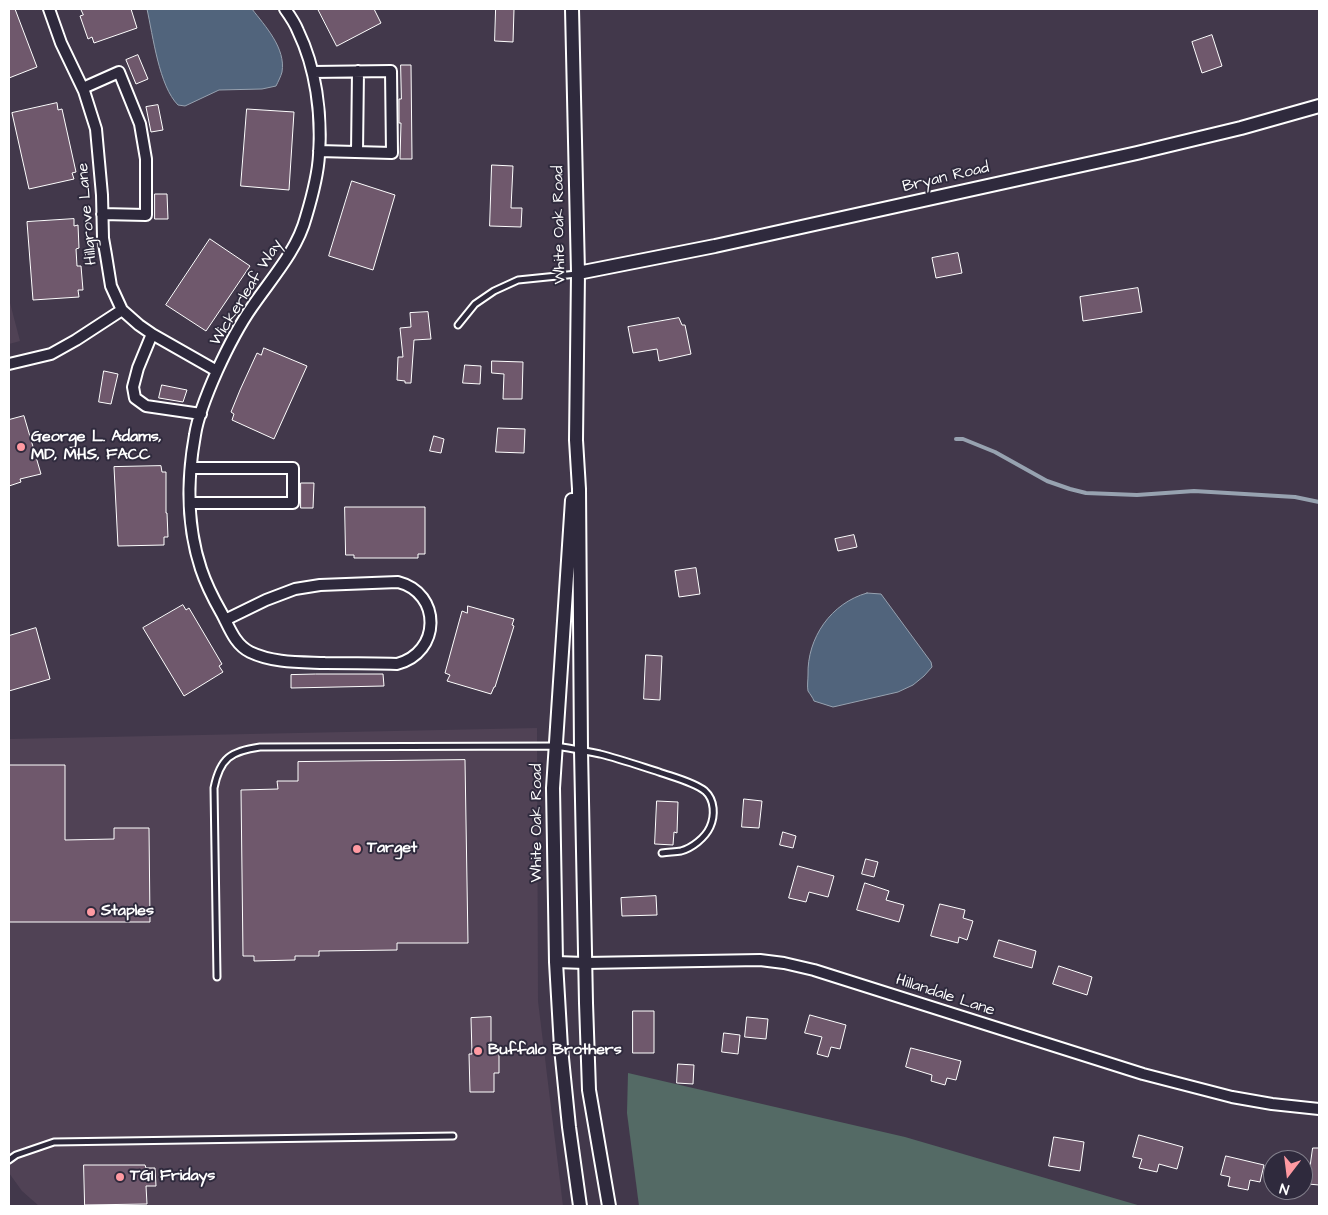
<!DOCTYPE html>
<style>
body{margin:0}
#map{position:relative;width:1328px;height:1215px;overflow:hidden;background:#42384b;font-family:"Architects Daughter",sans-serif}
canvas{display:block}
.frame{position:absolute;inset:0;border:10px solid #fff;pointer-events:none}
.north{position:absolute;left:1263px;top:1150px;width:50px;height:50px;box-sizing:border-box;background:#2f2a3d;border:1px solid #827f8b;border-radius:50%;rotate:195deg;font-size:14px;font-weight:700;line-height:20px;text-align:center;color:#fff}
.north::after{content:'';display:block;margin:auto;width:18px;height:22px;background:#ff9aa2;clip-path:polygon(50% 0,100% 100%,50% 72%,0 100%)}
</style>
<div id="map">
<canvas width="1328" height="1215"></canvas>
<div class="frame"></div>
<div class="north">N</div>
</div>
<script>
const g = document.querySelector('canvas').getContext('2d');
g.lineJoin = 'round';
function fillPath(path, color) { g.fillStyle = color; g.fill(path, 'evenodd'); }
function stroke(path, color, width, dash) { g.strokeStyle = color; g.lineWidth = width; g.lineCap = dash ? 'butt' : 'round'; g.setLineDash(dash || []); g.stroke(path); }
function label(font, color, halo, rows, align = 'center') {
  g.font = font + ' "Architects Daughter",sans-serif'; g.lineWidth = 4; g.setLineDash([]); g.textBaseline = 'middle'; g.strokeStyle = halo; g.fillStyle = color; for (const [text, x, y, turn = 0] of rows) {
    g.save(); g.translate(x, y); g.rotate((+turn || 0) * Math.PI / 180); g.textAlign = isNaN(turn) ? turn : align; if (halo) g.strokeText(text, 0, 0); g.fillText(text, 0, 0); g.restore();
  }
}
const built = new Path2D(`
 M9,299l11,42 -11,3z
 M537,728l1,273 25,205h-524l-17,-15 -13,-18v-434z`);
const green = new Path2D(`
 M628,1073l277,64 236,69h-502l-12,-93z`);
const water = new Path2D(`
 M147,9h105c13,17 34,39 30,63 -1,4 -4,10 -6,14l-14,3 -43,1 -34,16 -7,-1c-19,-19 -25,-69 -31,-96z
 M867,593l14,1 50,68 1,5 -8,9 -11,9 -15,7 -65,15 -19,-6c-1,-3 -4,-7 -6,-10 -1,-5 0,-11 0,-16 -1,-37 23,-72 59,-82z`);
const stream = new Path2D(`
 M956,439h7l32,13 52,29 23,8 16,4 51,2 57,-4 101,6 24,5`);
const building = new Path2D(`
 M9,9h6l22,58 -28,11z
 M81,9h50l6,19 -43,15 -2,-6 -4,2 -8,-23 3,-1z
 M318,9h56l7,14 -44,23z
 M496,9h18l-1,33 -18,-1z
 M1212,35l10,31 -20,7 -10,-31z
 M138,55l10,24 -12,5 -10,-24z
 M401,65h10l1,94h-12l1,-36h-2v-24h2z
 M57,103l1,7 4,-1 14,63 -4,1 2,6 -45,10 -17,-76z
 M158,105l5,25 -12,2 -5,-25z
 M247,109l47,3 -5,78 -48,-4z
 M492,165l21,1 -2,42h11l-1,19 -31,-1z
 M352,181l43,14 -22,75 -44,-14z
 M155,194h12l1,25h-13z
 M74,219v7l4,-1 1,23 -3,1 1,17h4l2,24h-5l1,7 -46,3 -6,-78z
 M210,239l40,27 -44,65 -40,-26z
 M958,253l4,20 -26,5 -4,-20z
 M1138,288l4,24 -59,9 -3,-24z
 M428,312l3,27 -17,1 -3,43h-6v-2l-8,-1 1,-23h5l-3,-29 11,-1 -1,-14z
 M679,318l3,7h3l6,29 -32,7 -2,-12 -24,4 -5,-26z
 M264,348l43,18 -33,73 -42,-19 2,-6 -3,-2 9,-22 17,-37 4,2z
 M492,361l31,1 -1,37h-19l1,-25 -12,-1z
 M465,365l16,1 -1,18 -17,-1z
 M104,371l14,3 -7,30 -12,-2z
 M162,385l25,5 -4,12 -24,-4z
 M24,416l17,58 -21,5 1,3 -12,4v-66z
 M498,428l27,1 -1,24 -28,-1z
 M434,436l10,3 -3,14 -11,-2z
 M161,466l1,6h4v41h1l1,24h-4v8l-46,1 -4,-79z
 M301,483h13l-1,25h-12z
 M345,507h80v47h-7v4h-64v-3h-8z
 M854,535l3,12 -19,4 -3,-12z
 M696,568l4,26 -21,3 -4,-26z
 M183,605l3,5 3,-2 33,56 -3,2 4,6 -39,24 -41,-68z
 M468,606l46,13 -2,6 2,1 -19,61h-1l-3,7 -44,-13 3,-6 -5,-2 17,-62 5,2z
 M36,628l14,51 -41,12v-55z
 M646,655l16,1 -2,44 -16,-1z
 M316,674h67l1,12 -93,2v-13z
 M465,760l3,183h-71v7l-78,1v5h-24v4l-41,1v-5h-11l-2,-166 37,-1 -1,-8h21v-19z
 M9,765h56v75l49,-1v-11h35l1,94h-141z
 M744,799l18,2 -3,27 -17,-1z
 M657,801l21,1 -1,31 -3,-1 -1,13 -18,-1z
 M783,832l13,4 -3,12 -13,-3z
 M866,859l12,3 -4,15 -12,-3z
 M798,866l36,10 -6,21 -19,-5 -3,10 -17,-4z
 M865,883l24,8 -3,9 18,5 -5,17 -42,-12z
 M656,896l1,19 -35,1 -1,-18z
 M940,904l25,6 -2,8 10,3 -6,19 -8,-3 -1,6 -27,-7z
 M999,940l37,11 -4,17 -38,-11z
 M1059,966l33,11 -5,18 -34,-11z
 M633,1011h21v42h-21z
 M810,1015l36,10 -6,24 -9,-2 -3,10 -11,-3 5,-17 -17,-4z
 M491,1017v37h8v19h-5v19h-24l-1,-38h3l-1,-36z
 M747,1017l21,2 -2,20 -21,-2z
 M724,1033l16,2 -2,19 -16,-2z
 M911,1048l50,13 -5,19 -9,-2 -2,7 -14,-4 1,-6 -26,-8z
 M678,1064l16,1 -1,19 -16,-1z
 M1139,1135l44,12 -6,22 -18,-5 -2,8 -18,-4 3,-9 -9,-2z
 M1054,1137l30,5 -4,29 -31,-5z
 M1313,1148h6v37l-11,-1z
 M1226,1156l38,9 -4,17 -10,-2 -2,10 -20,-4 2,-9 -9,-2z
 M84,1165h61l1,3h9l1,18h-10l1,18 -62,1z`);
const service = new Path2D(`
 M458,325l17,-21 19,-13 24,-11 59,-6
 M217,977l-3,-189c6,-30 17,-37 46,-41l295,-1c15,2 30,5 45,8 20,5 40,12 59,18 14,5 35,10 46,19 10,9 10,25 5,36 -5,11 -18,21 -29,24 -6,1 -13,1 -19,2
 M9,1160l7,-5 38,-13 399,-6`);
const minor = new Path2D(`
 M49,9l12,34 23,48 12,38 6,66 1,43 3,17 5,31 11,24 17,15 13,9 65,37
 M313,72l78,-1 1,82 -73,-2
 M83,88l36,-16 21,52 6,35v56l-44,-1
 M357,152l1,-81
 M152,334l-14,34 -5,19 2,11 11,8 55,8
 M9,364l42,-10 25,-14 46,-30
 M190,503h103v-35h-101
 M225,620l41,-20 29,-11 25,-4 78,-3c44,11 43,71 -1,82 -24,-1 -48,-1 -72,-1 -26,-1 -52,0 -75,-11 -16,-8 -21,-26 -29,-40 -8,-14 -15,-28 -20,-43 -14,-42 -14,-90 -6,-134 3,-20 14,-46 22,-64 10,-22 21,-44 35,-64 19,-28 45,-56 54,-90 6,-20 12,-41 13,-62 3,-41 -3,-87 -21,-124 -3,-8 -8,-15 -13,-22
 M556,962l29,1 175,-3 24,3 30,7 329,104 89,23 40,7 47,5`);
const tertiary = new Path2D(`
 M572,9l6,264 -2,167 3,49 2,261 5,253 3,87 20,116
 M578,273l137,-27 422,-93 104,-25 78,-22
 M572,500l-19,288 3,174 5,86 8,79 11,79`);
const markers = [
 [21,447,5,"#ff9aa2"],
 [357,849,5,"#ff9aa2"],
 [91,912,5,"#ff9aa2"],
 [478,1051,5,"#ff9aa2"],
 [120,1177,5,"#ff9aa2"]
];
const streetNames = [
 ["Bryan Road",946,178,-13],
 ["Hillgrove Lane",88,214,-95],
 ["White Oak Road",560,225,-91],
 ["Wickerleaf Way",247,293,-58],
 ["White Oak Road",538,823,-90],
 ["Hillandale Lane",945,996,18]
];
const poiNames = [
 ["George L. Adams,",31,438],
 ["MD, MHS, FACC",31,456],
 ["Target",367,849],
 ["Staples",101,912],
 ["Buffalo Brothers",488,1051],
 ["TGI Fridays",130,1177]
];
fillPath(built, '#504255');
fillPath(green, '#546a65');
fillPath(water, '#51647c');
stroke(water, '#97a2b0', 1);
stroke(stream, '#97a2b0', 4);
fillPath(building, '#6f586c');
stroke(building, '#fff', 1);
stroke(service, '#fff', 9);
stroke(minor, '#fff', 14);
stroke(tertiary, '#fff', 16);
stroke(service, '#2f2a3d', 5);
stroke(minor, '#2f2a3d', 10);
stroke(tertiary, '#2f2a3d', 12);
for (const [x, y, r, color] of markers) { const dot = new Path2D(); dot.arc(x, y, r, 0, 2 * Math.PI); g.fillStyle = color; g.fill(dot); stroke(dot, '#2f2a3d', 2); }
label('16px', '#fff', '#2f2a3d', streetNames);
label('bold 16px', '#fff', '#2f2a3d', poiNames, 'left');
</script>
